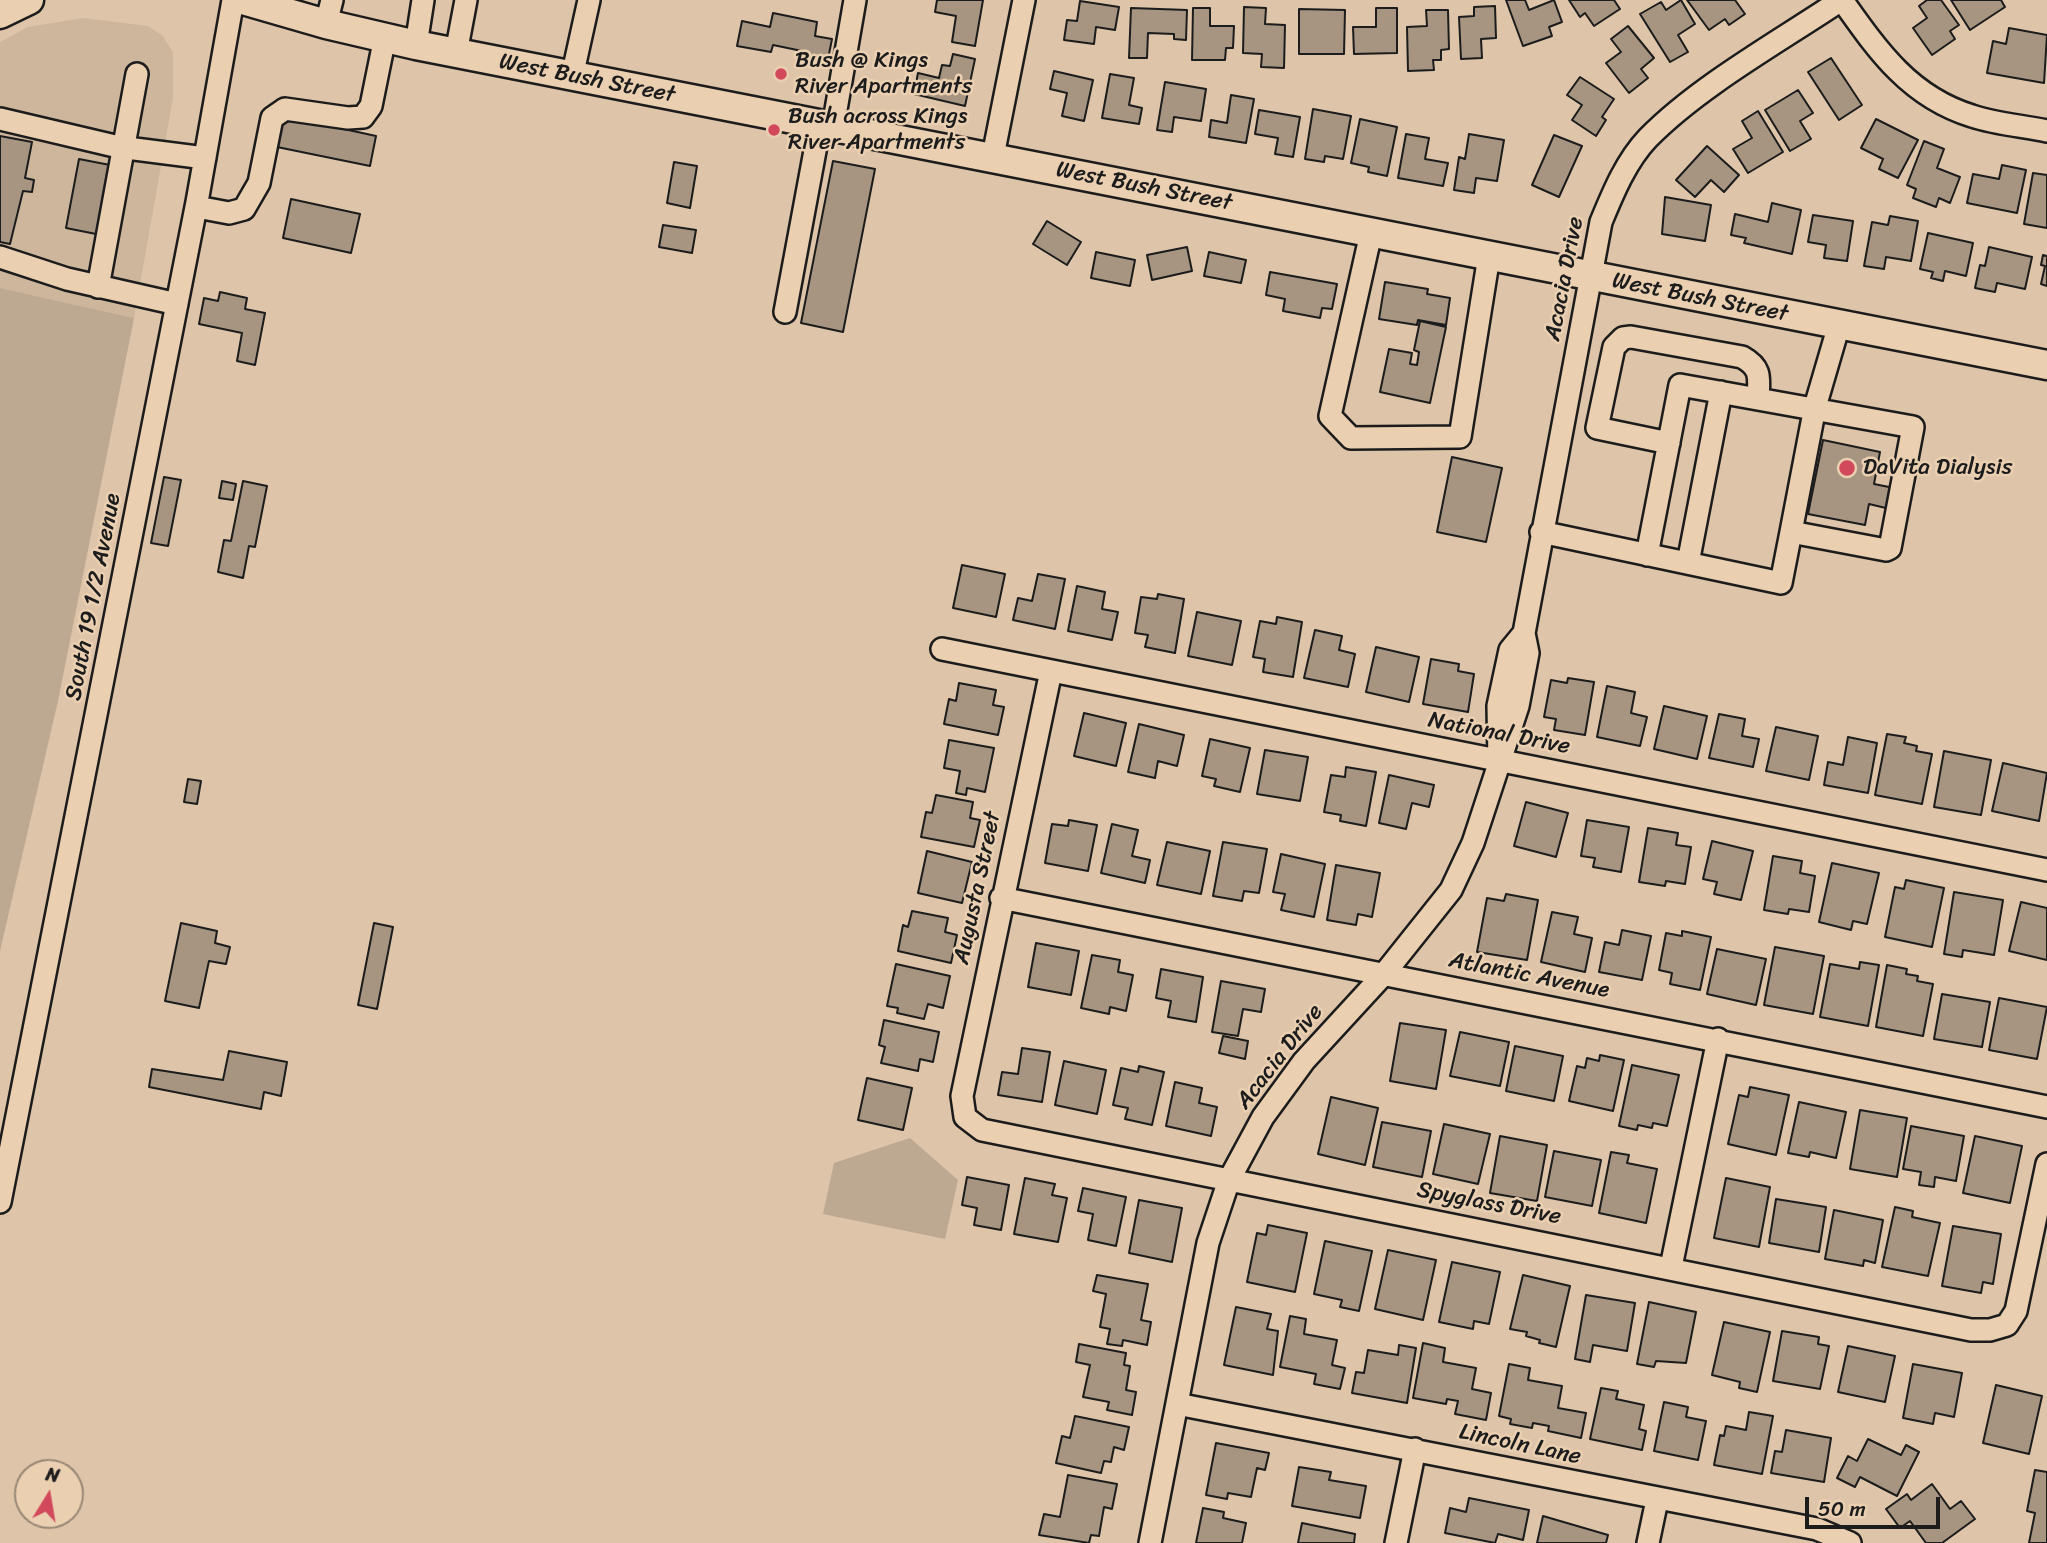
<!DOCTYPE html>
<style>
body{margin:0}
#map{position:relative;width:2047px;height:1543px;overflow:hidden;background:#dec4a8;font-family:Sriracha,sans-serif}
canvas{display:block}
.north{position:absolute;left:14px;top:1459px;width:70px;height:70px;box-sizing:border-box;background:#eacfb1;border:2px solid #988775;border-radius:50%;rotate:11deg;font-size:19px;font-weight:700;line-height:28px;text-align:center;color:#1c1c1c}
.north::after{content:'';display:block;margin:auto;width:24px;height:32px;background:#d1495b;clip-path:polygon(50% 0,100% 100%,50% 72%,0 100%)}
.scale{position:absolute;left:1805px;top:1497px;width:135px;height:32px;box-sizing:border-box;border:4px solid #1c1c1c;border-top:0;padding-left:9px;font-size:21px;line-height:24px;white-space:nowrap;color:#1c1c1c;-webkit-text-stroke:5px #eacfb1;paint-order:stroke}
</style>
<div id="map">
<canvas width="2047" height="1543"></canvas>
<div class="north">N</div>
<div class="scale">50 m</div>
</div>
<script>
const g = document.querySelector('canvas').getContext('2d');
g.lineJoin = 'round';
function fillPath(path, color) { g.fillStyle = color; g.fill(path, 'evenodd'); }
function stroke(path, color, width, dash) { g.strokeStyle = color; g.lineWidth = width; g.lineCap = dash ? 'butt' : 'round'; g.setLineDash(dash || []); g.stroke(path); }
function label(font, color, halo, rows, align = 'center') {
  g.font = font + ' Sriracha,sans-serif'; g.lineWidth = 5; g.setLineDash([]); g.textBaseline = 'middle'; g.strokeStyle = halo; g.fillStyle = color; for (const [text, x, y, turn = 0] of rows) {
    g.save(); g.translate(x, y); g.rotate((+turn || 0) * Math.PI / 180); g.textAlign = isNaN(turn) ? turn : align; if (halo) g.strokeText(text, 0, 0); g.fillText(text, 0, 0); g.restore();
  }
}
const built = new Path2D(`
 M83,18l65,8 15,10 10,17v45l-39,220 -134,-30v-246l28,-15z`);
const green = new Path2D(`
 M0,288l134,30 -76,383 -58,250z
 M910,1138l48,42 -13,59 -122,-25 11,-51z`);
const building = new Path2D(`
 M937,0h46l-8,46 -23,-4 4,-26 -21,-4z
 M1506,0h19l4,10 25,-10 8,22 -13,5 3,9 -29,10z
 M1569,0h45l6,9 -26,17 -9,-13 -5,4z
 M1681,0l14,24 -17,11 10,17 -18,10 -30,-48 21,-12 5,8z
 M1687,0h48l10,14 -16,11 -4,-6 -16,11z
 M1927,0h14l18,25 -9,6 5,8 -23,16 -19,-27 14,-10 -8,-12z
 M1951,0h50l4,7 -35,23z
 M1080,1l39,6 -4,23 -19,-3 -2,17 -30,-4 3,-20 10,1z
 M1495,6l1,32 -15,1 1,19 -21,1 -2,-42 15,-1v-9z
 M1244,7l22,1 -1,16 20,1 -1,43 -23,-1 1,-13 -19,-1z
 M1131,8l56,2 -1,30 -12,-1v-5l-26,-1 -1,25h-18z
 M1193,8h17v18h24l-1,22h-7l-1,12h-33z
 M1376,8h21v45l-43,1 -1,-27h23z
 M1299,9l46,1 -1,44h-45z
 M1426,10h22l1,39 -8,1v10h-8l1,10 -26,1 -1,-44 20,-1z
 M773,13l44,9 -2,14 17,3 -5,25 -26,-6 1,-7 -29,-6 -2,7 -34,-6 5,-25 28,6z
 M1628,26l26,32 -13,11 7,9 -19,15 -23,-30 15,-11 -10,-13z
 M2009,28l38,7 -3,48 -57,-10 6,-32 13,3z
 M953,54l22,5 -10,47 -51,-12 4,-21 21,5 3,-13 8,1z
 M1831,58l31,47 -23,15 -31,-48z
 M1054,71l39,9 -9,41 -22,-5 5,-23 -17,-4z
 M1110,74l24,4 -5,27 13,3 -3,16 -37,-6z
 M1580,77l34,22 -12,18 4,3 -10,16 -24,-16 10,-15 -15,-10z
 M1165,82l41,7 -5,32 -27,-4 -2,15 -15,-2z
 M1798,90l15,23 -13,8 11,18 -21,12 -25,-41z
 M1231,95l23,4 -8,44 -37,-6 2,-17 16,3z
 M1313,109l38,7 -8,43 -18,-3 -1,6 -19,-3z
 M1259,110l41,7 -7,40 -18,-3 3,-16 -23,-4z
 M1758,111l25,41 -35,21 -15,-24 19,-11 -10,-17z
 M284,116l92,20 -6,30 -93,-19z
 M1360,119l37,8 -10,49 -19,-4 1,-5 -18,-4z
 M1876,119l42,21 -20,38 -19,-9 4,-10 -22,-11z
 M1406,134l23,4 -4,21 23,4 -5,23 -45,-8z
 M1469,134l35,6 -7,41 -21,-3 -2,15 -20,-3 5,-33 6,2z
 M1554,135l28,11 -23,51 -27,-12z
 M0,136l32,6 -7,36 9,2 -2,12 -9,-1 -13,53 -10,-2z
 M1924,141l20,8 -7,19 23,9 -10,26 -11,-5 -3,9 -23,-9 3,-9 -9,-4z
 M1707,146l32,29 -15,17 -13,-12 -16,17 -19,-17z
 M79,159l31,6 -14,69 -30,-6z
 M833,161l42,8 -32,163 -42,-9z
 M674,162l23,4 -7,42 -23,-5z
 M2002,165l24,5 -9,43 -50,-10 6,-29 26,5z
 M2033,173l14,2v53l-23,-4z
 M1665,197l46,8 -6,36 -43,-7z
 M291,199l69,15 -9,39 -68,-15z
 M1772,203l29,7 -9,44 -48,-11 2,-5 -15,-3 4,-21 33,8z
 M1813,215l40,6 -6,40 -23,-3 2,-13 -18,-3z
 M1890,216l28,5 -7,40 -25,-4 -2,12 -20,-3 8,-44 16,3z
 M1047,221l34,21 -14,23 -34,-21z
 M663,225l33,5 -4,23 -33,-6z
 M1928,233l45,10 -7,33 -21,-5 -2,10 -12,-3 2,-6 -13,-3z
 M1187,247l5,24 -40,9 -5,-25z
 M1989,247l43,10 -7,32 -28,-6 -2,9 -20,-4 5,-23 5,1z
 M1096,252l39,8 -5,26 -39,-8z
 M1209,252l37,8 -5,23 -37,-7z
 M2043,255l4,1v30l-6,-2 4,-18 -4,-1z
 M1270,272l67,12 -5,25 -10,-1 -2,10 -37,-7 2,-12 -19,-4z
 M1385,282l43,7 -1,5 23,4 -4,27 -28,-5 -1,5 -38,-6z
 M220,292l27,6 -2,11 20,4 -10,52 -18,-4 5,-28 -43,-9 5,-26 14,3z
 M1420,321l26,6 -16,76 -50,-11 9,-43 23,4 -2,11 7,1 2,-13 -5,-2z
 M1823,440l57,12 -6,32 20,4 -4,21 -21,-5 -4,21 -57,-11z
 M1452,457l50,11 -16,74 -49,-10z
 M164,477l17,3 -13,66 -17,-3z
 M222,481l14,3 -3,16 -14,-2z
 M243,481l24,5 -12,61 -6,-1 -6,32 -25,-6 6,-32 7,1z
 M962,565l43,9 -9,43 -43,-9z
 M1038,574l27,5 -10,50 -42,-9 5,-22 14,3z
 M1077,586l28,6 -3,17 16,3 -6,28 -44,-9z
 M1158,594l26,5 -9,54 -30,-6 3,-12 -13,-2 6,-36 16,2z
 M1197,612l44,9 -9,44 -44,-9z
 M1277,617l25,5 -9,55 -30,-5 2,-13 -12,-2 7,-36 16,3z
 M1315,630l27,6 -3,14 16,4 -7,33 -44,-9z
 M1376,647l43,10 -10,45 -43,-10z
 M1431,659l28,5 -1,7 16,3 -6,38 -45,-8z
 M1568,678l26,4 -9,53 -31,-5 2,-11 -12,-2 7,-37 16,3z
 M959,683l37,7 -3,15 11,2 -6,28 -54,-11 5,-25 7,2z
 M1607,686l28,6 -4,21 16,4 -7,29 -43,-9z
 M1664,706l43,10 -10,43 -43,-10z
 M1084,713l42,10 -10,43 -42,-10z
 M1719,714l26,5 -3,17 17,3 -6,28 -44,-9z
 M1139,724l45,11 -7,31 -19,-5 -3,17 -27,-6z
 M1776,727l42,9 -9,44 -43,-9z
 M1887,734l19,3 -2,6 13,3 -1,5 16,3 -10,50 -47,-9z
 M1848,737l29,6 -9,50 -44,-8 4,-23 15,3z
 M1210,739l40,9 -10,44 -26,-6 2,-7 -14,-3z
 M949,740l45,8 -9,44 -18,-4 -1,7 -10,-2 4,-22 -16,-3z
 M1265,750l43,7 -8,44 -43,-7z
 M1944,751l47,9 -10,55 -47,-8z
 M2003,763l44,10 -8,48 -47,-10z
 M1346,767l30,5 -10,54 -26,-5 1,-6 -17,-3 7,-37 14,2z
 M1389,775l45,10 -5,22 -17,-4 -6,26 -27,-6z
 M188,779l13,2 -4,23 -13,-2z
 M936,795l37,7 -3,16 10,2 -6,27 -53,-10 5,-25 6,1z
 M1526,802l42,11 -12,44 -42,-11z
 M1069,820l28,5 -9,46 -43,-8 7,-39 16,2z
 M1587,820l42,7 -8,45 -28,-5 2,-9 -14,-2z
 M1112,824l26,6 -6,26 18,4 -5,23 -44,-10z
 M1648,828l30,5 -2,12 15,2 -6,37 -19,-3 -1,5 -26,-4z
 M1712,841l41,10 -12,49 -27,-6 3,-12 -14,-3z
 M1167,842l43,9 -9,43 -44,-9z
 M1223,842l44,7 -8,44 -15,-2 -2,10 -29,-5z
 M927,851l45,11 -10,41 -44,-10z
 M1281,854l44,10 -11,53 -33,-7 4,-16 -12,-2z
 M1773,856l29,5 -2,12 15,3 -6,36 -20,-3 -1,5 -24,-4z
 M1832,863l47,10 -12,51 -14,-3 -2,9 -32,-8z
 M1336,865l44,8 -8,44 -14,-3 -2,11 -29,-5z
 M1906,880l38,8 -12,59 -47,-10 10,-50 9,2z
 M1954,892l49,8 -9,55 -31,-5 -1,7 -18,-3z
 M1506,894l32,6 -11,60 -50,-8 10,-54 17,3z
 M2021,902l26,6v52l-38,-9z
 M912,911l36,7 -3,14 12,3 -6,28 -53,-12 5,-26 5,2z
 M1552,912l26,5 -4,17 18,4 -7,34 -44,-10z
 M181,923l36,8 -2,12 15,4 -4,17 -17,-3 -10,47 -34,-7z
 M374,923l19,4 -16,82 -19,-4z
 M1622,930l29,6 -9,44 -43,-8 6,-30 14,3z
 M1682,931l29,6 -11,53 -30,-6 2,-11 -13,-3 7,-37 16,3z
 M1036,943l43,8 -8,44 -43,-8z
 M1775,947l49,9 -11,58 -49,-9z
 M1717,949l49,10 -10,46 -49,-11z
 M1092,955l28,5 -2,12 15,3 -7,36 -16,-4 -1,7 -28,-6z
 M1860,962l19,3 -11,61 -48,-9 10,-53 29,5z
 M896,964l54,12 -7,32 -15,-4 -4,15 -27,-6 1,-5 -11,-2z
 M1887,965l20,4 -1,5 12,2 -1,5 16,3 -10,52 -47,-9z
 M1161,969l42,8 -7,45 -28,-5 3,-16 -15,-3z
 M1221,981l44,8 -4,23 -18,-3 -5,27 -26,-4z
 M1942,994l48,8 -8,45 -48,-8z
 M1999,998l48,9 -10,52 -48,-9z
 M884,1020l55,12 -6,30 -13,-3 -2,12 -37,-8 4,-16 -6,-2z
 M1400,1023l46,7 -10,59 -46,-8z
 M1460,1032l49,10 -9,44 -50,-10z
 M1223,1036l25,5 -3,18 -26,-6z
 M1515,1046l48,10 -9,45 -48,-10z
 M1022,1048l28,4 -8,50 -44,-7 4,-23 16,2z
 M229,1051l58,11 -6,34 -17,-4 -3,17 -112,-22 3,-18 71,11z
 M1600,1055l24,5 -11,51 -44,-10 8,-35 8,2 2,-10 12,3z
 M1064,1061l42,9 -9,44 -42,-9z
 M1632,1065l47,10 -12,51 -14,-3 -1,5 -14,-3 -1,5 -18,-4z
 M1139,1066l25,6 -12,53 -27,-6 3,-11 -15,-3 8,-37 17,4z
 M867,1078l45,10 -9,42 -45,-10z
 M1175,1082l27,6 -3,15 18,4 -6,29 -45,-10z
 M1750,1087l39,8 -13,60 -48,-11 11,-49 9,2z
 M1331,1097l47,11 -13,57 -47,-11z
 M1799,1102l47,10 -10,46 -26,-6 -1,5 -21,-4z
 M1860,1110l47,8 -10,59 -47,-8z
 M1382,1122l49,9 -9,46 -49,-10z
 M1444,1124l46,10 -12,50 -45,-10z
 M1911,1126l53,10 -8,45 -21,-4 -1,10 -15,-2 2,-13 -18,-3z
 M1500,1136l47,9 -10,56 -47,-8z
 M1975,1136l47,10 -12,57 -47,-10z
 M1554,1151l47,9 -9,46 -47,-9z
 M1611,1152l18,3 -2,8 30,6 -11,54 -47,-10z
 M967,1177l42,8 -8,45 -27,-5 3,-17 -15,-3z
 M1025,1178l30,6 -3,11 15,3 -9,44 -44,-8z
 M1726,1178l44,9 -11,60 -45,-9z
 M1083,1188l43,9 -10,49 -28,-6 5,-26 -15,-3z
 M1776,1199l50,8 -7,45 -50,-9z
 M1139,1200l43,8 -10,54 -43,-9z
 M1895,1207l18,4 -1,6 28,6 -12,53 -46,-9z
 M1834,1210l49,10 -8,43 -11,-3 -1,6 -38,-7z
 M1268,1225l39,8 -12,59 -48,-10 10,-49 9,2z
 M1953,1226l48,8 -8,50 -10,-2 -2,11 -39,-7z
 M1325,1241l47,10 -13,60 -19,-4 2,-7 -28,-6z
 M1388,1250l48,10 -13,60 -48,-11z
 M1452,1262l48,10 -11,52 -15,-3 -1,8 -34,-7z
 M1097,1275l51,9 -7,36 10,2 -4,23 -24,-5 -1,6 -15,-2 3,-15 -10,-2 6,-33 -13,-3z
 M1523,1275l47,11 -14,61 -17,-4 1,-3 -14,-4 1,-4 -17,-3z
 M1586,1295l49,8 -8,48 -34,-6 -3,17 -15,-3z
 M1649,1302l47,10 -10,51 -30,-2 -2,6 -17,-3z
 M1236,1307l35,7 -4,15 11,2 -5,44 -49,-10z
 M1290,1316l16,3 -2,15 33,6 -5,25 13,3 -5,21 -26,-5 2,-10 -36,-7z
 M1724,1322l46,10 -13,60 -18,-4 1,-6 -28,-7z
 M1782,1331l37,6 -1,7 11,2 -9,43 -47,-8z
 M1423,1343l22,5 -2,14 33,6 -4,21 19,4 -5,27 -31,-6 3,-13 -11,-2 -1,5 -33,-6z
 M1079,1344l47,9 -2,12 6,1 -4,24 10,2 -4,23 -25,-5 2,-8 -26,-5 7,-32 -14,-3z
 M1399,1345l17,3 -9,55 -55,-10 4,-21 8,1 4,-23 30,5z
 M1848,1346l47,10 -10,46 -47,-10z
 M1509,1364l21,4 -2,12 34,6 -4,22 28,5 -5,25 -33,-7 1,-5 -16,-3 -1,5 -22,-4 1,-5 -12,-3z
 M1913,1364l49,9 -8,44 -19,-4 -2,11 -30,-6z
 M1996,1385l46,11 -13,58 -46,-11z
 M1601,1388l17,3 -2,8 28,6 -5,24 7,2 -4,19 -52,-11z
 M1664,1402l24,5 -2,10 20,4 -8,39 -44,-9z
 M1749,1412l24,4 -11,58 -48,-9 6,-30 4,1 2,-10 20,4z
 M1075,1416l54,11 -5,23 -10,-3 -3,15 -7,-1 -3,12 -45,-10 6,-27 8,2z
 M1786,1430l45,8 -7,44 -53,-9 4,-22 7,1z
 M1868,1439l33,16 5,-10 13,7 -22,44 -37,-19 -5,10 -18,-9 11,-22 9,5z
 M1216,1443l53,10 -4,17 -8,-2 -6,29 -23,-4 -1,6 -21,-4z
 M1299,1467l32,5 -2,8 37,6 -6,32 -68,-12z
 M2035,1470l12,2v71h-18l6,-30 -8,-2z
 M1068,1475l49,9 -5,25 -8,-2 -5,29 -8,-1 -2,8 -50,-8 5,-21 16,3z
 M1932,1484l18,25 11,-8 14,18 -33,24h-16l-16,-22 -10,7 -14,-19 21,-15 4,6z
 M1469,1498l60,12 -6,30 -25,-6 -3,9 -50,-10 5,-25 16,4z
 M1203,1508l21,4 -1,6 23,5 -4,20h-46z
 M1543,1516l65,19 -2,8h-69z
 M1302,1523l53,11 -1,9h-56z`);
const minor = new Path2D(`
 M1842,0c36,51 68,97 130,116 24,8 51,10 75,15
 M326,24l6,-24
 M416,45l7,-45
 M456,53l10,-53
 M572,77l17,-77
 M0,119l119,28 86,11
 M833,127l22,-127
 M993,156l31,-156
 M197,207l32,6 15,-4 15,-26 13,-65 13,-9 63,9 15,-1 8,-11 14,-69
 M1371,233l-41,183 21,22 109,-1 29,-181
 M0,257l67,22 110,25
 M98,287l39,-213
 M785,312l35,-188
 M1669,443l-72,-15 17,-81 9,-9 8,-1 111,20c20,11 17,21 16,41
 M1541,532l240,51 10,-51
 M1647,555l33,-170 233,42 -23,121 -4,2 -95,-18 24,-125 24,-82
 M1688,563l33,-171
 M1524,633l77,-411c12,-29 25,-61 47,-84 51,-52 132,-97 193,-138
 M942,649l1105,221
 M1051,671l-89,425 3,21 17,13 989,200h19l17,-5 9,-14 31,-147
 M1001,898l1046,209
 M0,1202l197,-1000 36,-202
 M1671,1267l47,-228
 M1177,1404l640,125 33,14
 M1150,1543l58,-300 21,-63 34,-63 41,-56 80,-87 67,-84 22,-47 45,-137 10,-53 -4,-20 -14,17 -12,56 1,55
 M1396,1543l19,-94
 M1648,1543l9,-43`);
const major = new Path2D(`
 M243,0l83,24 90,21 1631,320
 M0,14l29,-14`);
const markers = [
 [781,74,7,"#d1495b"],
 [774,130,7,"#d1495b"],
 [1847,468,9,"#d1495b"]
];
const poiNames = [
 ["Bush @ Kings",795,61],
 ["River Apartments",795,87],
 ["Bush across Kings",788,117],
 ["River Apartments",788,143],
 ["DaVita Dialysis",1863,468]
];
const streetNames = [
 ["West Bush Street",587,79,11],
 ["West Bush Street",1144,187,11],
 ["Acacia Drive",1565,279,-79],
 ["West Bush Street",1700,298,11],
 ["South 19 1/2 Avenue",94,597,-79],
 ["National Drive",1499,734,11],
 ["Augusta Street",978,888,-78],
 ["Atlantic Avenue",1529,976,11],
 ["Acacia Drive",1280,1057,-52],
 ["Spyglass Drive",1489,1204,11],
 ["Lincoln Lane",1520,1445,12]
];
fillPath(built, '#ceb69c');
fillPath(green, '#bda891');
fillPath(building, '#a79581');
stroke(building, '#1c1c1c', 2);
stroke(minor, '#1c1c1c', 26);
stroke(major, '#1c1c1c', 33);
stroke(minor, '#eacfb1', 21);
stroke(major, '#eacfb1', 28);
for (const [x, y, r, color] of markers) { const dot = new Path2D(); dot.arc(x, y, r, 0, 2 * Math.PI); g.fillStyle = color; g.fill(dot); stroke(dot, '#eacfb1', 2.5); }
label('23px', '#1c1c1c', '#eacfb1', poiNames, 'left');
label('23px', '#1c1c1c', '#eacfb1', streetNames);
</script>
